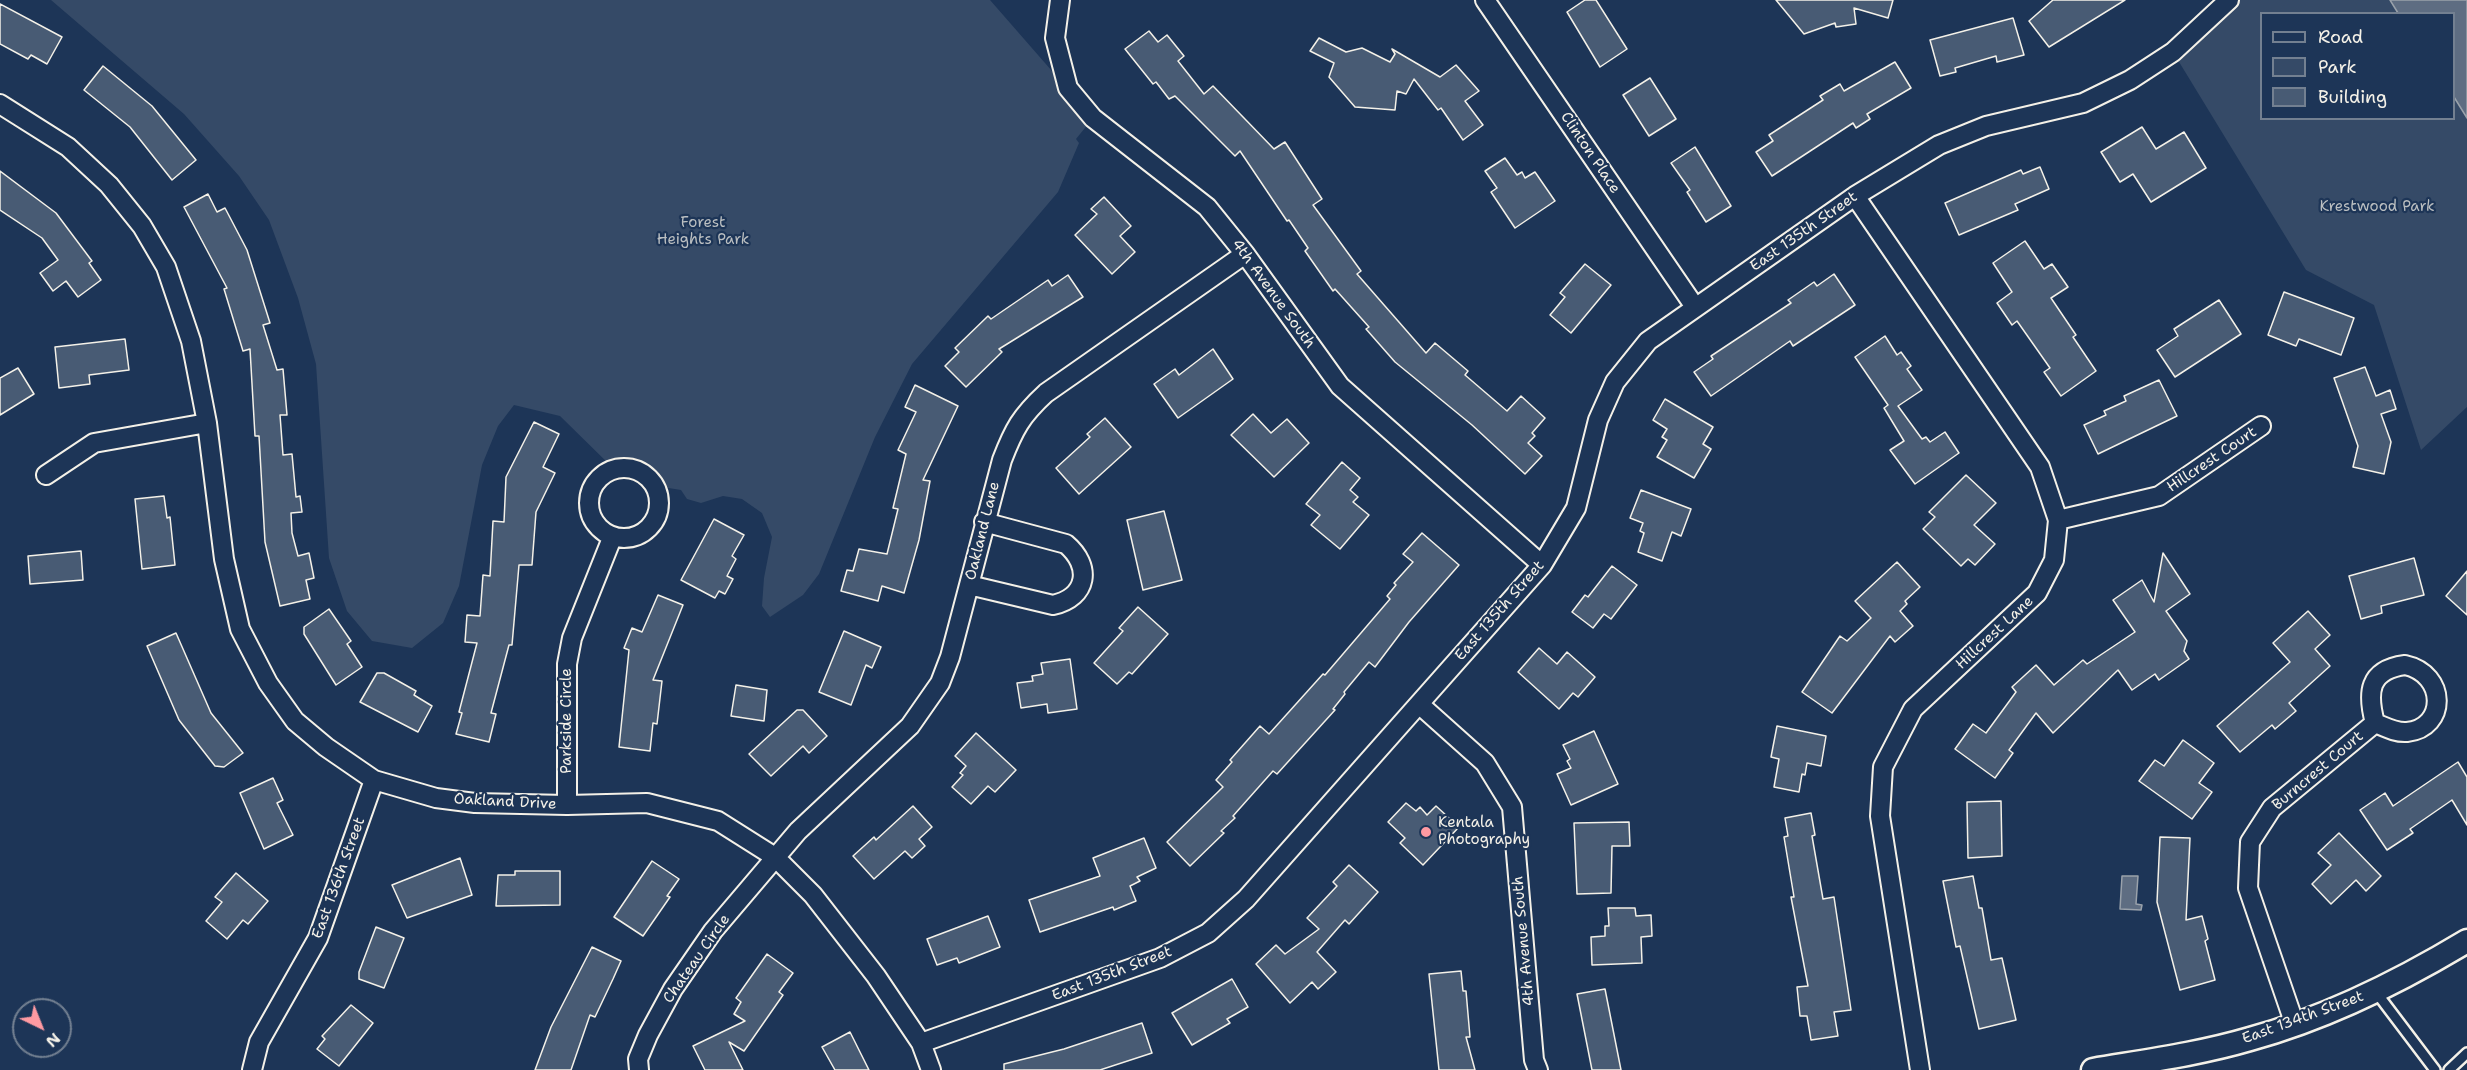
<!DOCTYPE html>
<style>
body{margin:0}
#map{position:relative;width:2467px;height:1070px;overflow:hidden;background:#1d3557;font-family:"Shantell Sans",sans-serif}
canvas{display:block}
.legend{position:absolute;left:2260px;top:12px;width:195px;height:108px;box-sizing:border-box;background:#1d3557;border:2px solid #738091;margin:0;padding:8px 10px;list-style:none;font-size:18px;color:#f4f1e8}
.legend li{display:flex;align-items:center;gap:12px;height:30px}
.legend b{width:30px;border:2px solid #738091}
.north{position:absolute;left:12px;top:998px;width:60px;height:60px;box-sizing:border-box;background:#1d3557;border:2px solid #738091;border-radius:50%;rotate:137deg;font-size:16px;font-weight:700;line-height:24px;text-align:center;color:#f4f1e8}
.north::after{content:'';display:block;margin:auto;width:21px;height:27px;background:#ff9aa2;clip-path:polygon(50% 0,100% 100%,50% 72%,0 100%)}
</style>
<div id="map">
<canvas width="2467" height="1070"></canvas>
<ul class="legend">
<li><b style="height:8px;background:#1d3557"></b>Road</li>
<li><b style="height:16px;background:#354a67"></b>Park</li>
<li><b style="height:16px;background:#485b74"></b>Building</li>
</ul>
<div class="north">N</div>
</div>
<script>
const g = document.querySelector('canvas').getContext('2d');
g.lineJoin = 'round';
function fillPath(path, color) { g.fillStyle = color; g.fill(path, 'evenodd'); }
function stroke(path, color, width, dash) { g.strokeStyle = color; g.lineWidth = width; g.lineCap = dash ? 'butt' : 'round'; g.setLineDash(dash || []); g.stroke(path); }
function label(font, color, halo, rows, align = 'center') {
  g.font = font + ' "Shantell Sans",sans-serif'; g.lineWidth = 4.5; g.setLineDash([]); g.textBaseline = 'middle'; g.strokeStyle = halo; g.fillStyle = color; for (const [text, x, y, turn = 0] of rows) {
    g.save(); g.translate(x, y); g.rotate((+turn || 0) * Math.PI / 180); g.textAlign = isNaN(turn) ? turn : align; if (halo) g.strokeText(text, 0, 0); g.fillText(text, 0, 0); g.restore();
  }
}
const green = new Path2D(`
 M51,0h939l103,118 -17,21 3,4 -21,49 -146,172 -37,73 -56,137 -16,21 -33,22 -8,-11 2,-28 8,-41 -10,-24 -20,-14 -19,-3 -22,7 -14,-4 -6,-9 -25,-4c-12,-14 -23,-19 -42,-17l-54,-53 -46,-11 -16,21 -16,39 -23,121 -16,37 -31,25 -40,-7 -25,-30 -18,-53 -13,-194 -18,-66 -29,-78 -30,-44 -55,-62z
 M2229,0h238v407l-46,43 -47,-145 -68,-35 -133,-218zM2262,14h192v104h-192z`);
const water = new Path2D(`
 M2390,0h77v118l-13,-21v-83l-56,-1z
 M2122,876h16l-2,28 6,1 -1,5 -21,-1z`);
const building = new Path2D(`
 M1585,0h11l31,49 -27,18 -33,-55z
 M1776,0h117l-5,18 -34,-10 2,16 -20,3 -1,-4 -31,11z
 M2053,0h72l-76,47 -20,-26z
 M0,4l62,33 -15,27 -16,-9 -3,4 -28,-15z
 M2013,18l11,37 -27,7 -1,-6 -41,12 1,4 -16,4 -10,-36z
 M1149,31l9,11 9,-7 17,21 -6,5 26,33 9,-8 61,63 11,-7 37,57 -9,6 48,66 -4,3 69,79 9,-10 33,28 -3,4 42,36 14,-15 24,22 -13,15 3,3 -7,7 14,13 -17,18 -53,-49 -77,-63 -29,-33 3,-2 -34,-38 -2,2 -28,-40 3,-3 -19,-28 -2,1 -47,-70 -5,5 -60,-60 -6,3 -13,-17 -3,2 -28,-35z
 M1319,38l27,14 16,-4 28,14 5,-8 -3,-5 48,28 16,-12 23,26 -14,10 18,24 -20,15 -22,-32 -3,2 -24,-31 -8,15 -9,-3 -2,19 -40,-3 -26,-30 5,-14 -24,-12z
 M1895,62l16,26 -44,26 3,5 -14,9 -3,-5 -81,53 -16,-24 17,-11 -4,-6 54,-35 -3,-4 20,-12 4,7z
 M103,66l49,40 44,54 -24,20 -42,-53 -46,-37z
 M1650,78l26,41 -27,17 -26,-41z
 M2142,127l14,22 28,-17 22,36 -55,34 -18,-28 -13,8 -19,-30z
 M1695,147l36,59 -25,16 -19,-30 3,-2 -19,-27z
 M1505,158l12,17 5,-3 3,6 10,-6 20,29 -40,27 -24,-36 6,-4 -12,-17z
 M2040,167l9,22 -34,15 3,6 -59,25 -14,-32 76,-33 2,4z
 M0,171l56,42 36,48 -3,2 12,17 -23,17 -12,-16 -13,10 -13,-18 18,-13 -16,-22 -42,-28z
 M208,194l9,18 8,-4 22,42 23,73 -7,2 14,45 6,-1 4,46h-7l3,40 9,-1 4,43 4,-1 2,16 -11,1 1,20 6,23 11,-3 5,25 -8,2 4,19 -30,7 -15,-64 -6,-106h-4l-5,-87 -7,2 -19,-62 3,-1 -43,-81z
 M1104,197l27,29 -11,10 15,16 -23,22 -37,-39 22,-21 -6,-5z
 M2025,241l19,28 8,-5 16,23 -17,11 25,37 -3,2 23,34 -35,25 -17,-24 6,-4 -33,-47 -5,4 -15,-22 15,-11 -19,-29z
 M1585,264l26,21 -40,48 -21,-18 15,-18 -5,-4z
 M1834,274l21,31 -62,41 -3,-5 -79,55 -17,-24 19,-13 -2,-3 80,-53 -3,-3 26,-18 3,4z
 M1068,275l15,22 -84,52 3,3 -36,35 -21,-21 14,-14 -4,-4 33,-32 3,3 57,-39 4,6z
 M2284,292l70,26 -13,37 -42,-16 -3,7 -28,-11z
 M2219,300l22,34 -66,43 -18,-27 21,-14 -4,-7z
 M1885,336l12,19 4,-3 10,14 -4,3 15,21 -24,16 24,33 4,-2 4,5 15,-10 14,21 -44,31 -25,-34 14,-9 -20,-33 4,-3 -33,-48z
 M125,339l4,31 -40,5 1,9 -31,4 -4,-41z
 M1213,349l20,30 -55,39 -24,-34 21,-15 4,6z
 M2365,367l11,29 14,-6 6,19 -15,5 10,28 -7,32 -31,-7 5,-21 -24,-68z
 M18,368l16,26 -34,21v-37z
 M2159,380l18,36 -79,38 -14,-29 22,-10 -2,-4 22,-10 -2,-5z
 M915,385l43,21 -35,74 7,1 -11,59 -15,53 -22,-7 -4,15 -37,-10 6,-21 6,1 6,-22 28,5 11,-45 -5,-1 13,-54 -8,-4 18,-38 -11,-5z
 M1665,399l48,28 -10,17 8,5 -17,29 -37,-21 10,-17 -5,-3 5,-8 -14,-9z
 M1253,414l18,19 16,-14 22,24 -35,34 -43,-42z
 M1105,418l26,29 -52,47 -23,-26 34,-31 -3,-3z
 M534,422l25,12 -16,33 12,6 -19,39 -4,53h-13l-7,80h-3l-18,68 5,1 -7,28 -33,-8 6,-21 -3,-1 18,-69 -12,-1 2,-27 13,1 3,-41 7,1 3,-55 11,1 2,-45z
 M1342,462l18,16 -10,12 8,7 -5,5 16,13 -29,34 -29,-24 9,-10 -14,-11z
 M1966,475l30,28 -22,22 21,19 -20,21 -7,-6 -7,7 -38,-37 12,-12 -6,-5z
 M1641,490l50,19 -10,27 -9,-4 -10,29 -24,-9 6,-19 -4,-2 3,-8 -13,-5z
 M164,496l3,22 3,-1 5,48 -33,4 -7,-70z
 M1164,511l18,69 -39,10 -16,-70z
 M714,519l30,16 -12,21 4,3 -9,17 6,3 -8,15 -6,-3 -4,7 -34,-18z
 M1422,533l37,32 -50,57 -34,45 -6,-5 -25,30 1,2 -12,15 2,1 -58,64 -4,-3 -40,45 2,2 -14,13 3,2 -34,33 -23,-24 56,-55 -7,-7 16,-18 -2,-2 30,-34 9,8 54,-60 2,1 65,-76 -3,-3 9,-11 -2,-2 19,-21 -10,-8z
 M81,551l2,29 -53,4 -2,-28z
 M2163,553l27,41 -24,17 21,30 -3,10 5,8 -30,21 -4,-6 -23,16 -14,-20 -65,63 -17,-20 -27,37 4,3 -18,25 -40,-29 18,-25 13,9 30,-41 -4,-5 24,-22 18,20 29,-25 4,4 48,-32 -22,-32 29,-20 12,22z
 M2414,558l10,37 -43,11 1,7 -21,6 -12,-43z
 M1897,562l23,25 -15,14 2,3 -7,7 13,15 -18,16 -5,-6 -58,77 -30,-21 38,-56 7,5 24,-23 -16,-17z
 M1612,566l25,19 -26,34 -7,-5 -11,14 -21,-16 13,-17 3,2z
 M2467,571v44l-21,-19z
 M658,595l25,10 -30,75 9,1 -5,43 -4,-1 -3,28 -31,-4 10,-97 -5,-2 8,-20 10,4z
 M1138,607l30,27 -36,40 -3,-2 -12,12 -23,-21 29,-32 -4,-3z
 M329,609l22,32 -4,3 15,23 -26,18 -32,-51v-7z
 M2308,611l22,24 -15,14 15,17 -41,37 7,8 -21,18 -3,-4 -32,27 -23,-26 73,-64 -17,-19z
 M844,631l37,16 -9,21 -6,-3 -15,40 -32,-13z
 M176,633l35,80 32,40 -19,14 -9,-1 -36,-46 -32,-74z
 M1539,648l18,16 10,-12 28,25 -17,20 -5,-4 -14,16 -41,-37z
 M1070,659l7,50 -29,4 -1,-9 -26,4 -4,-25 16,-2 -1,-5 11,-2 -2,-11z
 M377,673h7l32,18 -2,4 18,11 -14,26 -58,-30z
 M736,685l31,5 -3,31 -33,-5z
 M797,710h6l24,26 -18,17 -6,-7 -32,30 -22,-22z
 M1777,726l49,10 -5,30 -14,-3 -2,12 -3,-1 -3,18 -25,-5 5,-28 -8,-2z
 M1594,731l24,53 -47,21 -14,-31 14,-6 -4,-7 3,-2 -7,-14z
 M976,733l40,37 -21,22 -7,-6 -17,18 -19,-17 11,-12 -3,-2 6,-7 -11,-10z
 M2183,740l31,23 -15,20 13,9 -20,27 -53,-38 16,-21 9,6z
 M2458,762l9,15v48l-15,-25 -42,29 3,4 -26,17 -27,-40 25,-17 8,13z
 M273,778l10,22 -6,3 16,32 -29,14 -24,-56z
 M2001,801l1,55 -34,2 -1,-56z
 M1406,803l10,8 4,-4 7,8 9,-9 23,21 -36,38 -23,-22 5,-5 -17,-16z
 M913,806l19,21 -13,12 6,7 -13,12 -7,-7 -31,28 -21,-23 21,-19 2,3z
 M1811,813l4,22 -3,1 11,63 11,-2 17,113 -17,2 4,24 -27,4 -4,-24h-7l-3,-29 11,-1 -17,-89h3l-10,-60 4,-1 -3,-18z
 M1629,822l1,24h-18l-1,47 -34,1 -3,-71z
 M2339,833l42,43 -15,15 -10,-11 -25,24 -19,-20 19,-19 -13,-12z
 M2160,837l30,1 -4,82 16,-4 6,23 -3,2 10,39 -35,10 -23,-88z
 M1144,838l12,30 -19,9 3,4 -10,5 6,15 -22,9 -1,-3 -73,25 -11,-32 71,-24 -7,-18z
 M460,858l12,37 -65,23 -15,-33z
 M652,861l27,18 -12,17 3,1 -27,39 -29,-19z
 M1349,865l29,27 -29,32 -4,-4 -28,32 19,20 -18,17 -6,-7 -22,21 -34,-39 20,-19 9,9 34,-25 -12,-11 30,-32 -4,-4z
 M515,871h45v34l-64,1 2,-31h17z
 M236,873l32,28 -20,23 -5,-4 -16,19 -21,-18 16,-19 -7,-5z
 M1973,876l6,32h3l9,52 11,-2 14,62 -37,9 -19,-83 -4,1 -13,-66z
 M1608,908h27l1,8 15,-1 1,21 -11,1 1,26 -50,2 -1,-28 14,-1v-10h4z
 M988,916l12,31 -41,16 -2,-5 -20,7 -10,-26z
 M376,927l28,11 -20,50 -25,-9v-7z
 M592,947l29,14 -8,18 -18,38 -5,-2 -19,55h-36l16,-43z
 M767,954l26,19 -14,19 4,3 -39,56 -15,-9 14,28h-38l-12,-24 52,-25 -11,-7 7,-12 -5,-4z
 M1461,971l2,20h3l4,46h-4l9,33h-36l-10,-96z
 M1232,979l16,28 -21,12 3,4 -38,22 -20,-32z
 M1605,989l16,81h-29l-15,-76z
 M351,1005l22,18 -34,43 -22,-17 8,-10 -3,-3z
 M1142,1023l10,30 -52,17h-96v-6l60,-15z
 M850,1032l19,38h-34l-13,-23z`);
const service = new Path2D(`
 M2376,992l59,78
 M2449,1070l18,-17`);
const minor = new Path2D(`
 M1060,0l-5,38 13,50 25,30 114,89 38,47 95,132 202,179
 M1485,0l210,307
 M0,104l68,43 41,38 33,41 24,41 25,74 16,82 17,136 16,70 28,54 27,38 31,26 48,33 62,18 39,5 92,2 80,-2 71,18 57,36 38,38 63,81 45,67 10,27
 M1855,196l185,271 18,53 -4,40 -17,33 -124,116 -30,58 -3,49 40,254
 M589 503a35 35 0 1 1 70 0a35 35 0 1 1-70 0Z
 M46,475l48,-32 113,-20
 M2058,520l101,-24 102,-70
 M969,585l84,20c35,-8 39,-39 13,-61l-82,-22
 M2405,665c42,9 42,63 2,67 -11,1 -22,-5 -32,-9 -8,-30 -7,-53 30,-58z
 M1419,704l66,59 27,44 22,253 4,10
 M567,805v-141l5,-26 40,-100
 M2295,1025l-47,-137 2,-46 22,-34 103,-85
 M921,1043l239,-85 48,-25 38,-34 296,-334 34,-57 22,-88 17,-38 33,-41 207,-145 84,-51 47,-19 97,-23 47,-23 43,-28 56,-52
 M252,1070l7,-28 59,-104 56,-158
 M639,1070l-1,-11 10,-24 25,-46 40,-58 85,-100 112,-105 30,-43 10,-26 52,-197c12,-31 19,-44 44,-67l199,-139`);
const tertiary = new Path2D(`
 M2093,1070c53,-9 106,-16 157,-31 77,-21 149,-57 217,-98`);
const markers = [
 [1426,832,6,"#ff9aa2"]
];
const streetNames = [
 ["Clinton Place",1590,153,56],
 ["East 135th Street",1804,232,-35],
 ["4th Avenue South",1273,294,54],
 ["Hillcrest Court",2212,460,-34],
 ["Oakland Lane",983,531,-76],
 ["East 135th Street",1500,611,-49],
 ["Hillcrest Lane",1995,633,-43],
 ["Parkside Circle",567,721,-90],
 ["Burncrest Court",2318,771,-40],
 ["Oakland Drive",505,802,3],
 ["East 136th Street",339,878,-70],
 ["4th Avenue South",1524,941,-95],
 ["Chateau Circle",697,959,-55],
 ["East 135th Street",1112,974,-21],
 ["East 134th Street",2303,1018,-20]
];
const parkNames = [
 ["Krestwood Park",2377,207],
 ["Forest",703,223],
 ["Heights Park",703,240]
];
const poiNames = [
 ["Kentala",1438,823],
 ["Photography",1438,840]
];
fillPath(green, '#354a67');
fillPath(water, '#5e6d82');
stroke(water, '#9aa2ab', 1.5);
fillPath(building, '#485b74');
stroke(building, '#f4f1e8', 1.5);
stroke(service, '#f4f1e8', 14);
stroke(minor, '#f4f1e8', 22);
stroke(tertiary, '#f4f1e8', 27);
stroke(service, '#1d3557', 9);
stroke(minor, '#1d3557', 18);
stroke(tertiary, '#1d3557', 22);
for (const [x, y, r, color] of markers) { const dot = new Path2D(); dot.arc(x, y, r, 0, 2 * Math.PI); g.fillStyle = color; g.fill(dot); stroke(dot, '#1d3557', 2); }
label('15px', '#f4f1e8', '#1d3557', streetNames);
label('15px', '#bbbfc1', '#1d3557', parkNames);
label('15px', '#f4f1e8', '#1d3557', poiNames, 'left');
</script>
